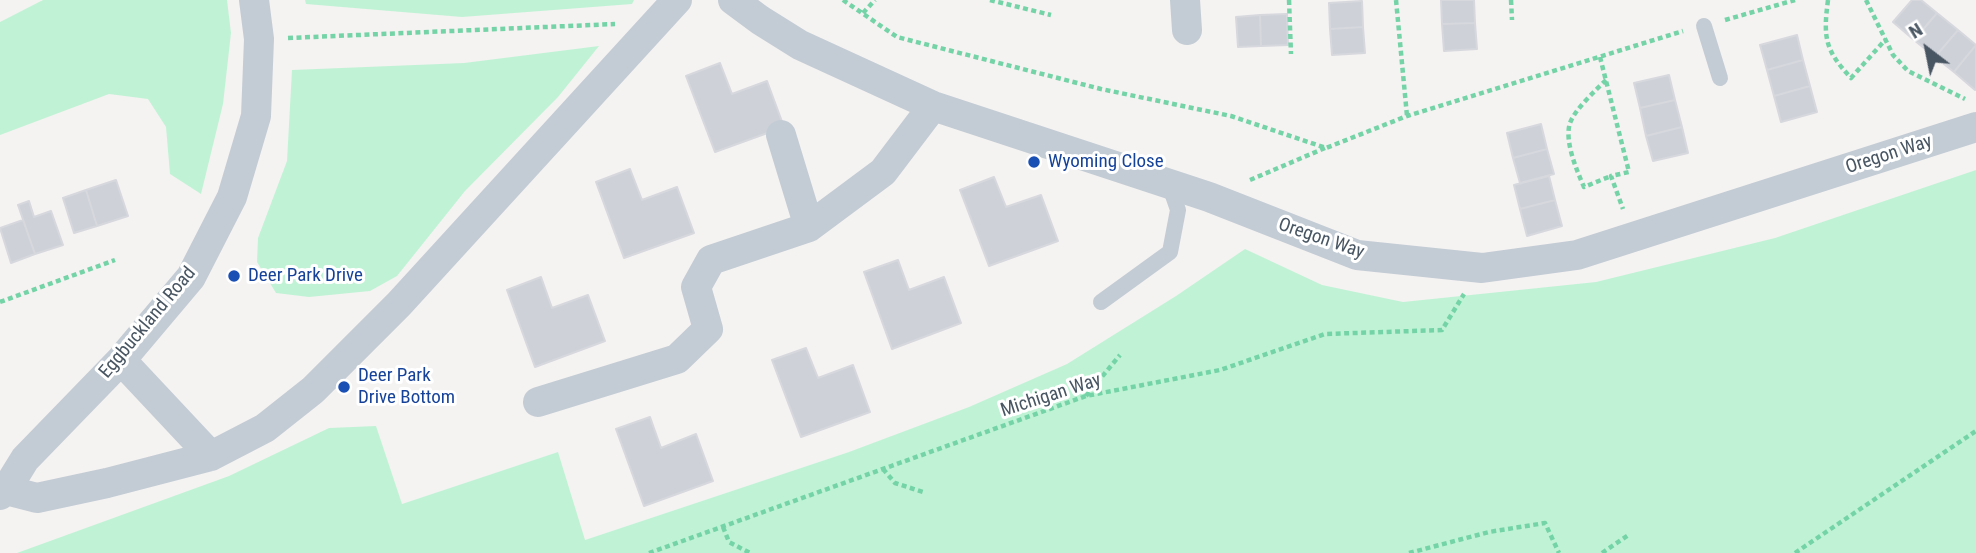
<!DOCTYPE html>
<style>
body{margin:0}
#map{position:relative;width:1976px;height:553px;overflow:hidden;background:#f5f2f2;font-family:"Roboto Condensed",sans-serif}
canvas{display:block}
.north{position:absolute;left:1892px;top:14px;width:70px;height:70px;-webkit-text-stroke:5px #fff;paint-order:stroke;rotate:328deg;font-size:19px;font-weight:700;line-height:28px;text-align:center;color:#485562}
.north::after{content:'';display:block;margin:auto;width:24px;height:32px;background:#485562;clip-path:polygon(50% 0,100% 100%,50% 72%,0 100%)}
</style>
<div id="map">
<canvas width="1976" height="553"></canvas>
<div class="north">N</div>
</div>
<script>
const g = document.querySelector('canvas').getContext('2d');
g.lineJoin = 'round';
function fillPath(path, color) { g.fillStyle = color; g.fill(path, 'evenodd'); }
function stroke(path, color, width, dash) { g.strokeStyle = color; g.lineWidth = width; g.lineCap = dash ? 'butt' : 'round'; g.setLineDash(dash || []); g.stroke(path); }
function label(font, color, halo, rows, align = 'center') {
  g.font = font + ' "Roboto Condensed",sans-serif'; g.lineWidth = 6; g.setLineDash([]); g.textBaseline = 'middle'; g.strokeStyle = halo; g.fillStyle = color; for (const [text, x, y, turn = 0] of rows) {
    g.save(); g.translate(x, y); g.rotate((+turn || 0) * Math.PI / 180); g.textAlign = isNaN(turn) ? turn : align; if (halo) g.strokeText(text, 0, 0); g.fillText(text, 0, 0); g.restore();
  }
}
const green = new Path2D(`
 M43,0h184l4,33 -8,71 -22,90 -31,-20 -4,-47 -18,-28 -39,-5 -109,41v-113z
 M305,0h329l-2,4 -170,13 -156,-13z
 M599,46l-41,51 -93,94 -68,85 -27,15 -61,6 -33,-4 -19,-31 1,-24 29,-77 5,-91 172,-7z
 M1976,170v383h-1959l212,-77 100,-48 47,-2 26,78 156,-52 27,88 264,-88 120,-45 98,-43 109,-68 69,-47 77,36 81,17 193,-20 179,-44z`);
const building = new Path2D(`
 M1441,0h33l1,23 -33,1z
 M1912,0h9l16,13 -23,27 -21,-18z
 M1362,1l1,26 -33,2 -1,-26z
 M1937,13l21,17 -23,27 -21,-17z
 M1287,14l1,31 -27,1 -1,-31z
 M1260,15l1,31 -23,1 -2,-30z
 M1475,23l2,26 -33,2 -2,-27z
 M1363,27l2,26 -33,2 -2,-26z
 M1958,30l18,15 -22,27 -19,-15z
 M1797,35l6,25 -36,10 -7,-25z
 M1976,45v44l-1,1 -21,-18z
 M1803,60l7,26 -36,10 -7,-26z
 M720,63l12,31 35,-13 17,46 -69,25 -29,-76z
 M1669,75l6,25 -35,8 -6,-25z
 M1810,86l7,26 -36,10 -7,-26z
 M1675,100l7,27 -36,9 -6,-28z
 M1541,124l6,25 -34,9 -6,-25z
 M1682,127l6,26 -35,8 -7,-25z
 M1547,149l7,25 -34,9 -7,-25z
 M630,169l12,31 35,-13 17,46 -70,25 -28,-76z
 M1549,176l6,24 -35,9 -6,-24z
 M994,177l12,30 35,-12 17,46 -69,25 -29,-76z
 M116,180l12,36 -31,10 -11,-36z
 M86,190l11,36 -23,7 -11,-35z
 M1555,200l7,26 -35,10 -7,-27z
 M29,201l5,16 17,-6 12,34 -28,9 -17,-49z
 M23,220l12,34 -24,9 -11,-35z
 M898,260l11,30 35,-13 17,46 -69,26 -28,-77z
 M541,277l11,31 36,-13 17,46 -70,26 -28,-77z
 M806,348l12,30 35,-13 17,47 -69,25 -29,-77z
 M650,417l11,31 35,-14 17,47 -69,25 -28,-77z`);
const path = new Path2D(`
 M843,0l54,37 204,52 130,27 95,32 81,-32 276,-85
 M990,0l61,15
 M1289,0l2,54
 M1396,0l11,116
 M1511,0l1,20
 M1828,0c-5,38 -3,50 23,78l35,-39
 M1866,0l27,55 15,16 57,28
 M863,13l12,-13
 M1725,20l70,-20
 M288,38l327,-14
 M1600,57l29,115 -18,4 12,33
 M1606,80c-10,10 -31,29 -36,43 -6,18 7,48 14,64l27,-11
 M1250,180l75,-32
 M0,302l115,-42
 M1086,396l34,-41
 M883,469l12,14 28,9
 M723,527l6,15 21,11
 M649,553l437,-157 134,-26 105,-36 117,-4 22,-36
 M1409,553l80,-21 56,-9 14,30
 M1602,553l28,-19
 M1795,553l181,-122`);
const service = new Path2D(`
 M1704,26l16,52
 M1101,302l69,-50 8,-42 -9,-26`);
const minor = new Path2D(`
 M733,0l27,20 40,25 133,61 276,91 148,58 125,13 95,-13 399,-128
 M1185,0l2,30
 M781,135l28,92
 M121,360l90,96
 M538,402l139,-43 31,-30 -12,-42 15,-27 98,-33 74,-55 50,-66
 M6,490l31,8 70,-15 104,-27 54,-28 48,-38 86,-86 278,-304
 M0,495l6,-5 19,-31 96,-99 70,-83 41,-80 24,-81 3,-77 -5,-39`);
const markers = [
 [1034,162,7,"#1a4fb4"],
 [234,276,7,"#1a4fb4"],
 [344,387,7,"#1a4fb4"]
];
const streetNames = [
 ["Oregon Way",1889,155,-18],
 ["Oregon Way",1321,239,19],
 ["Eggbuckland Road",148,323,-50],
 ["Michigan Way",1051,396,-18]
];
const transitNames = [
 ["Wyoming Close",1048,162],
 ["Deer Park Drive",248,276],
 ["Deer Park",358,376],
 ["Drive Bottom",358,398]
];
fillPath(green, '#c0f3d5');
fillPath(building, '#ced1d8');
stroke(building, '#d6d8de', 2);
stroke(path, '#75d4a7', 4.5, [5, 3.5]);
stroke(service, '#c3ccd4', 16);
stroke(minor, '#c3ccd4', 30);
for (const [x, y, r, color] of markers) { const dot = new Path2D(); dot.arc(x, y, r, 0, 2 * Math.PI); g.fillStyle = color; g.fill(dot); stroke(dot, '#fff', 2.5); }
label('19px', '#485562', '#fff', streetNames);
label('19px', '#164399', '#fff', transitNames, 'left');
</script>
